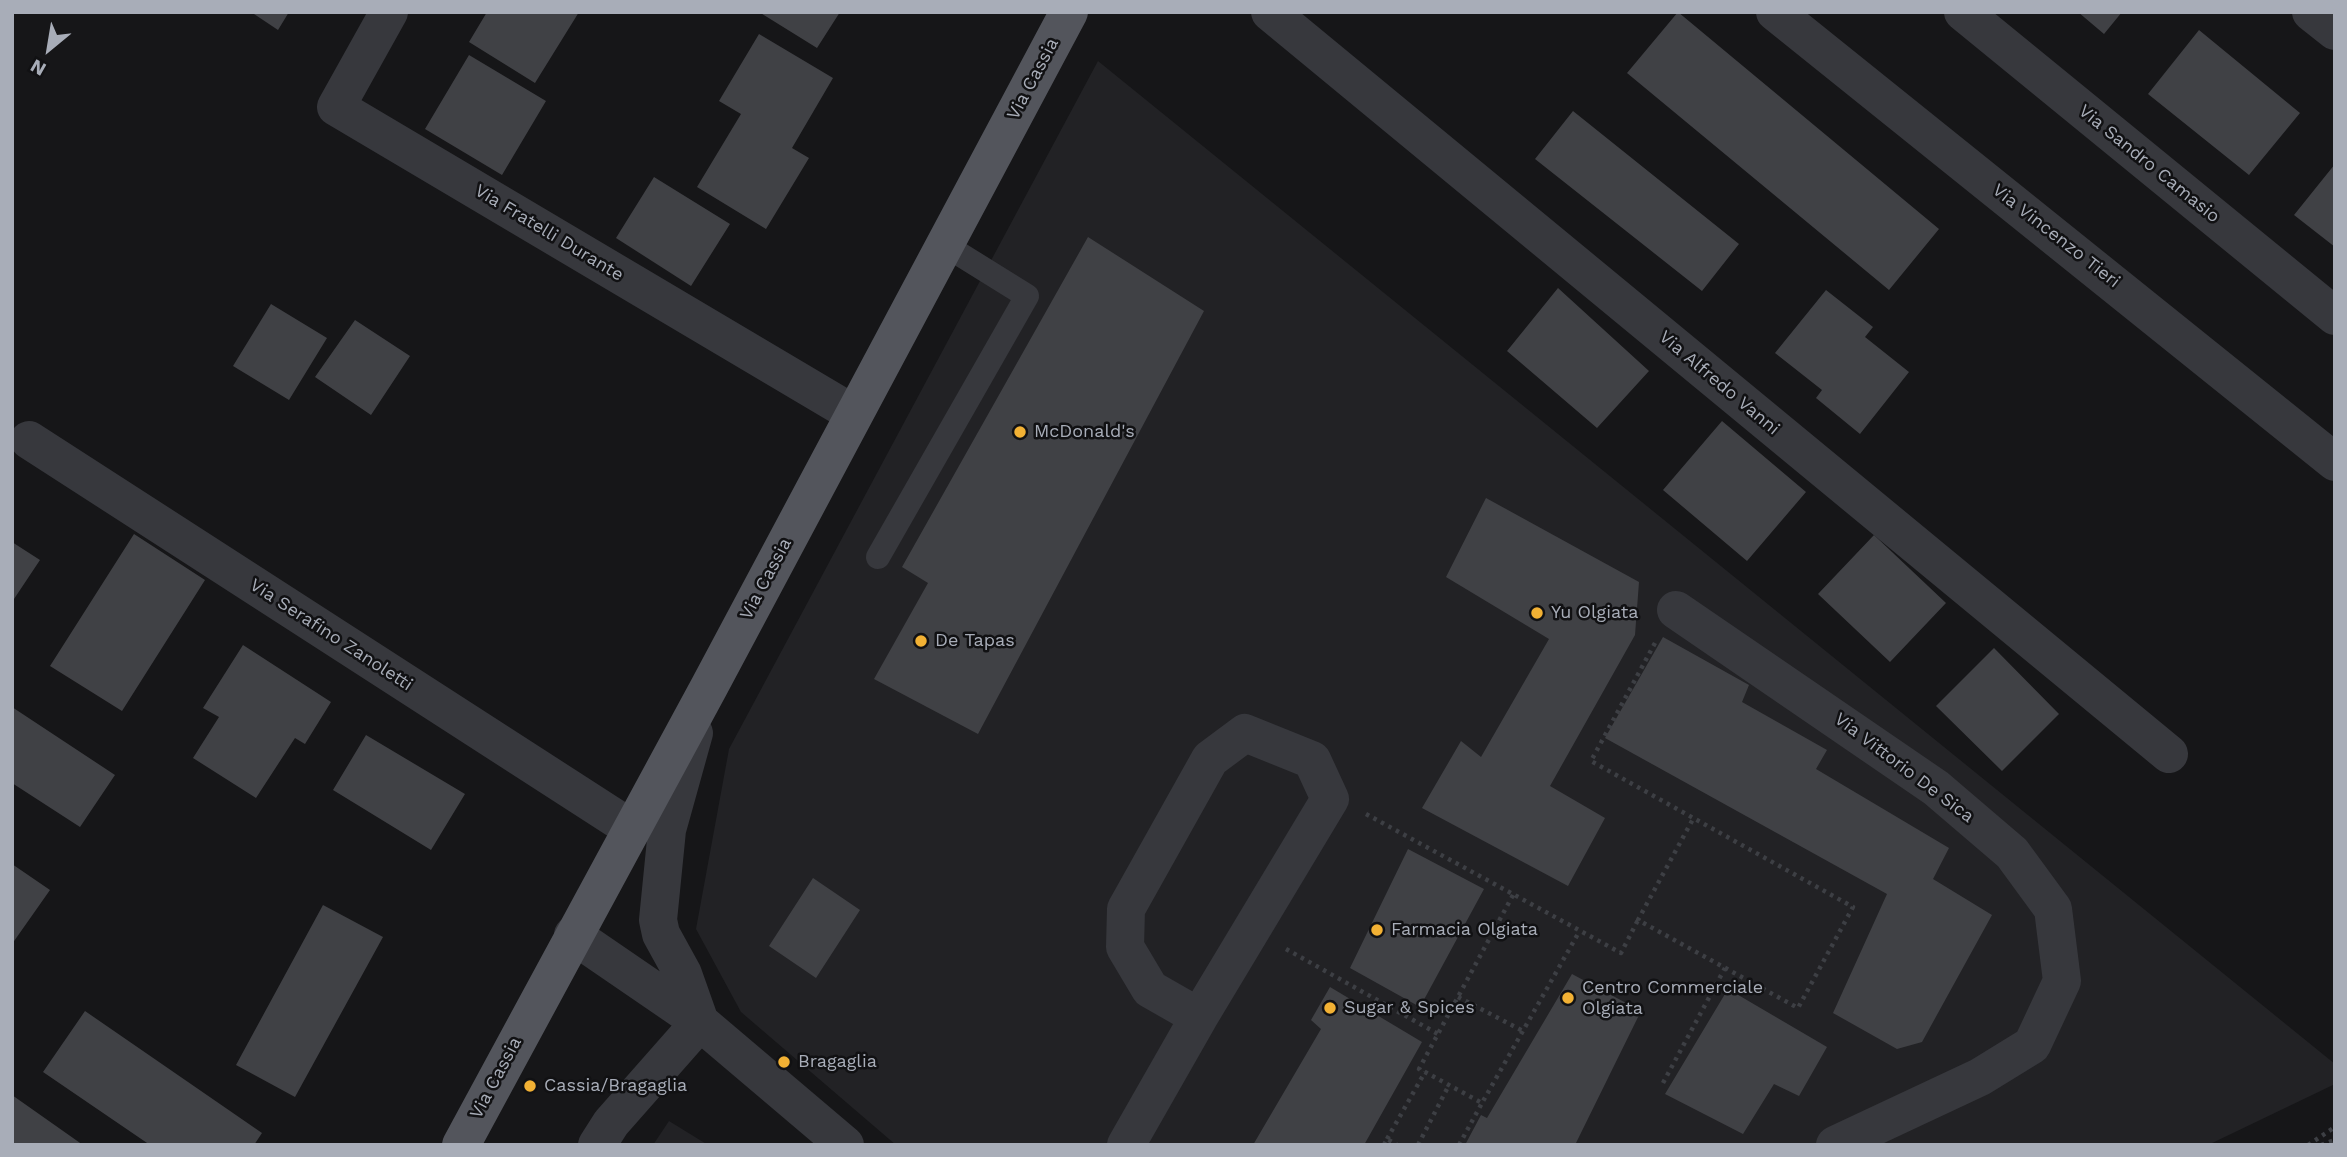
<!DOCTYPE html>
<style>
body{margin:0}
#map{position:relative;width:2347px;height:1157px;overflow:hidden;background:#161618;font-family:"Work Sans",sans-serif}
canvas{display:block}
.frame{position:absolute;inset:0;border:14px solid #a8adb8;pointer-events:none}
.north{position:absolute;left:14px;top:14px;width:70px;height:70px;-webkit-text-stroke:5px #111113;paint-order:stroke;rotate:210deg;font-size:19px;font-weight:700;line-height:28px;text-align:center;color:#a8adb8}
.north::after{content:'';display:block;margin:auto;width:24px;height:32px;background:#a8adb8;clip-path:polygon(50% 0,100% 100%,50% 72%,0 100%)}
</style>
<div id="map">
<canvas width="2347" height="1157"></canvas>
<div class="frame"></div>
<div class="north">N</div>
</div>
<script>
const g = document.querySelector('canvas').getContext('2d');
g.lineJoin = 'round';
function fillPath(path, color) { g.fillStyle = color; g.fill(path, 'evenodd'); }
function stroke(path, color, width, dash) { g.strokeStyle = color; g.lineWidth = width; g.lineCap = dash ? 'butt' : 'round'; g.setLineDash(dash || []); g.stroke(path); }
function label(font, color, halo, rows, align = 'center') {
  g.font = font + ' "Work Sans",sans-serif'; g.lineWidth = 5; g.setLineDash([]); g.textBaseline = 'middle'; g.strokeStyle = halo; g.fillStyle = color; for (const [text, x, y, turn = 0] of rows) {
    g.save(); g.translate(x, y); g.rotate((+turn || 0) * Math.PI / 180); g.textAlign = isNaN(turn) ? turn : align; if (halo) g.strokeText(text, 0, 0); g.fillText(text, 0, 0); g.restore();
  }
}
const built = new Path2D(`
 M1098,61l1237,1003v20l-127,61h-1312l-155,-133 -45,-83 33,-180z
 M669,1121l39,24h-55z`);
const building = new Path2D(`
 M251,12h38l-11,18z
 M487,12h92l-44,71 -66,-41z
 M759,12h81l-23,36z
 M1678,12l261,217 -50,61 -262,-217z
 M2078,12h44l-18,22z
 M2199,30l101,83 -51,62 -101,-81z
 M759,34l74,44 -41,70 17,10 -43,71 -69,-42 44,-73 -22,-13z
 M469,55l77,46 -44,74 -77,-46z
 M1573,111l166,133 -37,47 -167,-132z
 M2335,164v83l-41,-32z
 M654,177l76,47 -39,62 -75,-48z
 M1088,237l116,74 -226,423 -104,-55 54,-96 -26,-16z
 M1558,288l91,83 -52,57 -90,-77z
 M1826,290l47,37 -8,10 44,35 -49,62 -44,-36 6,-8 -47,-37z
 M271,304l56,34 -38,62 -56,-34z
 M355,320l55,36 -39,59 -56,-38z
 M1722,421l84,71 -59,69 -84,-71z
 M1486,498l153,84 -4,53 -85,151 55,32 -37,68 -146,-78 39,-67 20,16 68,-118 -103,-62z
 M134,534l71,46 -83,131 -72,-45z
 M1874,535l72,68 -56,59 -72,-68z
 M12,542l28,18 -28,42z
 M1663,637l86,48 -7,17 85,48 -11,19 133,79 -16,31 59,36 -70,127 -25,7 -64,-36 54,-119 -282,-156z
 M243,645l88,57 -26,42 -10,-6 -39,60 -63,-40 26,-41 -16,-9z
 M1994,648l65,66 -57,57 -66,-65z
 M12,707l103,68 -35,52 -68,-44z
 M366,735l99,59 -34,56 -98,-60z
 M1408,849l76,40 -64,118 -70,-39z
 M12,864l38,26 -38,54z
 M813,878l47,32 -44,68 -47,-32z
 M323,905l60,32 -88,160 -59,-32z
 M1572,974l69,37 -66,134h-110l16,-30 6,3z
 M1330,987l92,55 -58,103h-111l68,-116 -10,-9z
 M1728,989l99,58 -28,49 -25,-12 -31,50 -78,-40z
 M85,1011l177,122 -8,12h-104l-107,-73z
 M12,1095l71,50h-71z`);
const path = new Path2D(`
 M1655,643l-64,118 262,146 -55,101 -160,-88 55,-101
 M1366,814l255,139 17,-33
 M1513,895l-94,174 6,3 57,31 97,-171
 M1286,949l152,85
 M1458,997l65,34
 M1663,1083l62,-115
 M1387,1139l38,-67
 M1384,1145l3,-6 10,6
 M1418,1145l31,-60
 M1459,1145l23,-42
 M2308,1145l27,-18
 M2321,1145l14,-5`);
const service = new Path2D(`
 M878,557l149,-261 -82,-51`);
const minor = new Path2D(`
 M389,12l-53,95 518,307
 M1270,12l899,742
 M1963,12l372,304
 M2311,12l24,19
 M29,440l603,389
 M1676,610l260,178 76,65 41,56 9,72 -30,64 -52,32 -145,68
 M694,733l-27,97 -9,90 3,14 22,40 17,48
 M573,935l127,87 145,123
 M597,1145l14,-22 89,-101
 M1126,1145l73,-128 131,-218 -18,-39 -67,-27 -35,26 -84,150 -1,38 25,42 49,28`);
const tertiary = new Path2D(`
 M1775,12l560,450`);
const primary = new Path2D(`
 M461,1145l248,-458 360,-675`);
const markers = [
 [1020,432,7,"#f2b134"],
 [1537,613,7,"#f2b134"],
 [921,641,7,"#f2b134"],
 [1377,930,7,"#f2b134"],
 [1568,998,7,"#f2b134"],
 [1330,1008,7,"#f2b134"],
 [784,1062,7,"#f2b134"],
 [530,1086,7,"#f2b134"]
];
const streetNames = [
 ["Via Cassia",1033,79,-62],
 ["Via Sandro Camasio",2149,164,39],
 ["Via Fratelli Durante",549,233,31],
 ["Via Vincenzo Tieri",2056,236,38],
 ["Via Alfredo Vanni",1719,383,40],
 ["Via Cassia",766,579,-62],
 ["Via Serafino Zanoletti",331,635,33],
 ["Via Vittorio De Sica",1904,768,37],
 ["Via Cassia",496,1078,-62]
];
const poiNames = [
 ["McDonald's",1034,432],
 ["Yu Olgiata",1551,613],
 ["De Tapas",935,641],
 ["Farmacia Olgiata",1391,930],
 ["Centro Commerciale",1582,988],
 ["Olgiata",1582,1009],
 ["Sugar & Spices",1344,1008],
 ["Bragaglia",798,1062],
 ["Cassia/Bragaglia",544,1086]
];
fillPath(built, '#222225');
fillPath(building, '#404145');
stroke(path, '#3d3f44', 4.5, [3.5, 5]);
stroke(service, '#37383d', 24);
stroke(minor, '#37383d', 38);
stroke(tertiary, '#37383d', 38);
stroke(primary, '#53555c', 38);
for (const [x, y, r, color] of markers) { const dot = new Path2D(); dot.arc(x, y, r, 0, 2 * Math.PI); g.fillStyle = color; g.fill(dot); stroke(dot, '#111113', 2.5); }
label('18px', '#a8adb8', '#111113', streetNames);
label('18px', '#a8adb8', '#111113', poiNames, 'left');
</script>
